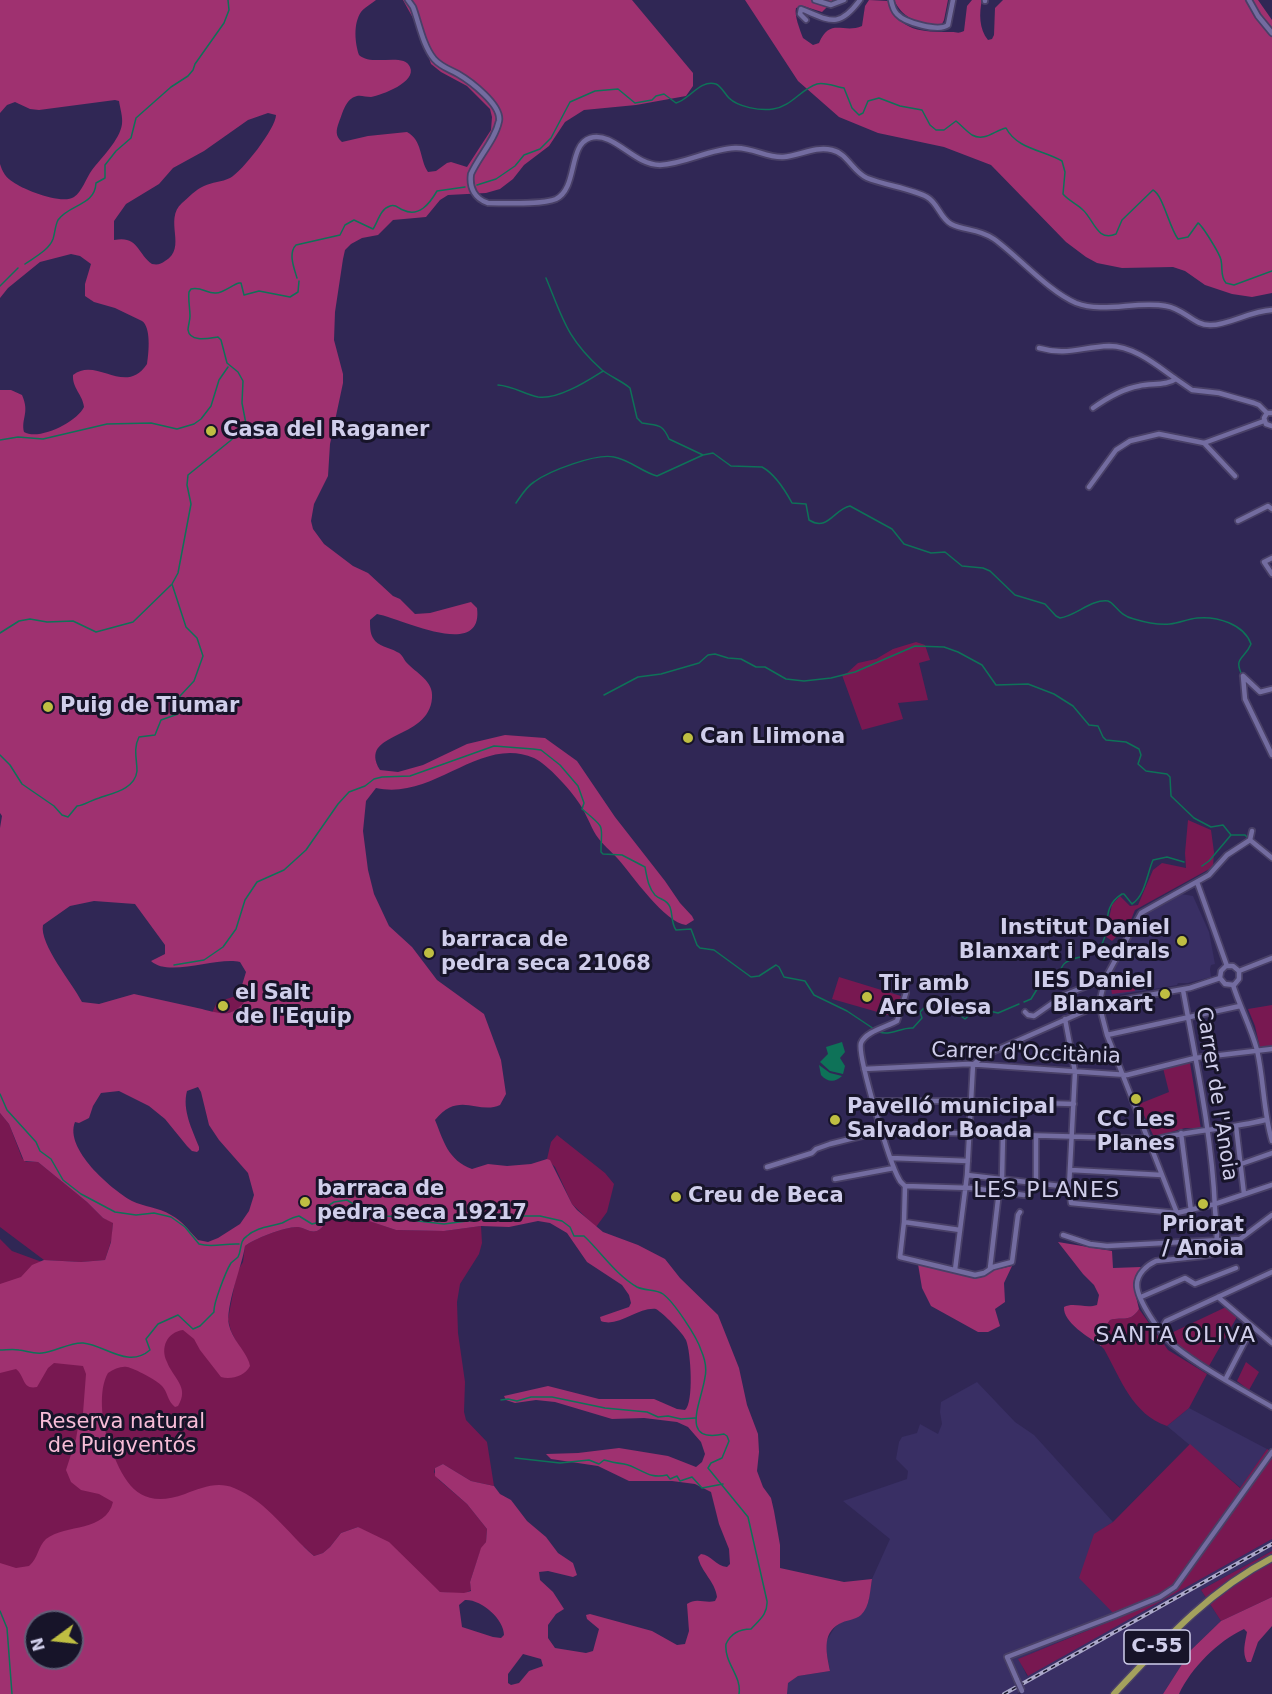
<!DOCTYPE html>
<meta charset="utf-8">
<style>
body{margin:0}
#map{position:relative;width:1272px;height:1694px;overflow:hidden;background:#302755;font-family:"DejaVu Sans",sans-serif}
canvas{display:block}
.north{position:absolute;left:24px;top:1610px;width:60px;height:60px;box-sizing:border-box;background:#171429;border:2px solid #615e77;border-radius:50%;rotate:255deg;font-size:16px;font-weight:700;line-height:24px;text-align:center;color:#d0ceeb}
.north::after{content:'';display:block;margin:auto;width:21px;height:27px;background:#bfbe42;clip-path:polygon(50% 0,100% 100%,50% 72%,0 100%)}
</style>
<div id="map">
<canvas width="1272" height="1694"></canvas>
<div class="north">N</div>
</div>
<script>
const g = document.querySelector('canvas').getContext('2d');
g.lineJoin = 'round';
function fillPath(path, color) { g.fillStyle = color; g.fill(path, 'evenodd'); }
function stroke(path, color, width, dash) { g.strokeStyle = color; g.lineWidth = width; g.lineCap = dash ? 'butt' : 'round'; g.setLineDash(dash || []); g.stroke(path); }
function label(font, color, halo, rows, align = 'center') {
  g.font = font + ' "DejaVu Sans",sans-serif'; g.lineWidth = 6; g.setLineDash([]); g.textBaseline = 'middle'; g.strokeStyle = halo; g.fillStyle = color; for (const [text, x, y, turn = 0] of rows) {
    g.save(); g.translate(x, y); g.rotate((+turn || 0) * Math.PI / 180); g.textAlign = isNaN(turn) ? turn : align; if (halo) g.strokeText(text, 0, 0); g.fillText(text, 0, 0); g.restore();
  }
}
const built = new Path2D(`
 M1181,894l12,2 16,36 6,32 -4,1 -1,4 1,8 -23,6h-10l-1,2 -72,12 2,-15 31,-61 7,-9z
 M977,1382l38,40 19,13 79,87 -19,13 25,82 -100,42 8,17 245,-137v12l-71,39 20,31 -30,29 -28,44h-142l-1,-2 -3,2h-230v-11l11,-7 32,-5 -5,-27 2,-4 8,-13 33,-26 4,-22 18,-40 -47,-38 64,-22 1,-8 -12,-12 3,-17 3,-5 15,-4 3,-9 18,10 4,-10 -2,-12 1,-10z
 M1189,1408l78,41 -26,39 -74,-62z`);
const green = new Path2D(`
 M916,642l9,3 5,15 -11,3 9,37 -30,3 5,16 -41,11 -20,-55 5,-2 11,-10 18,-4 17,-10z
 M1188,820l23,10 3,22 -1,15 -78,43 -11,27 -6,-2 -6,6 -7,-5 7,-31 8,-9 10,10 8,-1 15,-35 9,-7 24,5 -1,-15z
 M839,977l62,19 -6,21 -63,-18z
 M1133,979l2,12 -23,3 -2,-11z
 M239,995l10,1c-12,17 -16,18 -37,17l5,-11z
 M1272,1005v41l-12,2 -5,-22 -7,-17z
 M1190,1063l11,66 -16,-1 -31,9 -15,-33 30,-12 -6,-24z
 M0,1113l9,11 13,34 4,4h12l49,40 16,16 10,4 -1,16 -7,22 -24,2 -37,-2 -44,-33z
 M557,1135l48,38 9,11 -7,28 -11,15 -24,-23 -17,-37 -8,-8 4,-17z
 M340,1211l56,19 48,1 37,-5 1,17 -3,11 -19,30 -3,18 1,31 7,49 -1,30 2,8 21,22 7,44 -23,-5 -28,-17 -8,4 -1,4 5,8 28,24 20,25 -1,13 -6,10 -10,30 1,8 -7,4 -24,-2 -82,-65 -17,6 -11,14 -7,6 -9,3 -11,-10 -231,76h-36l-36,20v-403l12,12 120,44 106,50 -7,-14 -3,-12 9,-47 6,-10 2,-16c8,-7 42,-20 53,-19 7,1 12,6 19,4 7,-3 11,-12 15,-18z
 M1226,1307l11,10 -28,49 -36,-23 -4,-9z
 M1139,1309l29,41 39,24 -18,34 -22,18c-35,-12 -46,-47 -63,-77l-3,-3 4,-19 5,-7c14,-4 20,3 29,-11z
 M1246,1362l13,10 -10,18 -12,-9z
 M1190,1444l50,44 27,-39 5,3v87l-244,137 -10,-17 100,-41 -39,-40 15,-44 19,-12z
 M1272,1551v46l-51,24 -20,-31z`);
const forest = new Path2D(`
 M0,0h376c-5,4 -12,8 -15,12 -8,12 -6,31 -2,43 13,12 45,-3 51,12 7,15 -28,28 -39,30 -5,0 -10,-2 -14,-1 -12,3 -14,17 -18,26 -3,8 -4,14 3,20l26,-6 39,-4c16,9 12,26 21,40l8,-1 11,-8 4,-1 16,5 24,-37 1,-13 -2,-8 -23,-23 -26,-14 -10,-8 -12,-35 -16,-29h229l61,73v13l-7,10 -50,9 -52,5 -19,12 -16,24 -25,19 -11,14 -13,10 -14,4 -38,2 -8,5 -14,17 -33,3 -15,15 -16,3 -11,6 -6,6 -2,9 -8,53 -1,28 9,34v9l-13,61 -2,32 -14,28 -3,17 2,8 11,15 29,22 15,7 25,23 7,3 15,15 15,-1 41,-11 6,6c7,53 -77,10 -100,6l-7,6c0,6 0,13 3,18 5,9 16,9 24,14 5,2 6,6 9,10 10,11 28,19 26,36 -3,43 -75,33 -52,72l18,2 25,-7 44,-21 38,-9 40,3 32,23 38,56 50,64 15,22 12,13 2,4 -8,5c-21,-2 -54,-50 -68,-66 -7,-8 -16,-15 -22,-24 -6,-10 -10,-22 -17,-32 -9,-14 -31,-38 -45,-45 -54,-23 -100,43 -158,30l-10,13 -3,30 5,39 6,24 15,32 23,21 25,33 47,34 17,46 5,34 -6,11c-22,10 -41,-15 -65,15 9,22 13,40 37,49l16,-5 19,2 24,-2 16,-5 3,1 22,44 5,6 26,22 35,13 27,14 15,19 38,37 21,53 8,37 11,29 1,18 -2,19 6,16 8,11 3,13 6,34v23l64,14 28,-3c-2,11 -2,28 -11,36 -6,5 -15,5 -22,9 -18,10 -12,31 -9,47l-32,5 -10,7 -1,11h-787v-131l16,5 13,-2c9,-7 9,-20 17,-27 20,-15 60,-7 67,-37l-14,-8 -18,-4 -10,-8 -5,-12 10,-31 3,-18 4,-8 3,-39 -3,-8 -29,-3 -6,5 -11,19c-15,3 -12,-11 -21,-18l-16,4v-89l21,-7 11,-12 12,-5 37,2 24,-2 6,-18 2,-19 -10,-5 -16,-16 -49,-40 -14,-1 -15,-37 -9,-11v-285l2,-12 -2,-3v-423h11l11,5c8,18 -1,23 2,37 15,9 53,-10 60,-25 -1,-12 -12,-19 -11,-32 24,-19 52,22 74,-11 2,-12 4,-37 -5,-43l-27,-13 -21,-6 -9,-6v-12l6,-20 -11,-8 -9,-2 -31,8 -32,26 -8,10v-134c2,7 6,14 13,18 11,8 49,23 61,15 8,-5 12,-19 18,-27 9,-12 28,-30 30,-46 1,-7 -2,-16 -3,-23l-4,-1 -76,10 -9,-1 -15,-7 -8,3 -7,8zM268,113l8,2c0,13 -34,57 -46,63 -8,4 -18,4 -26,8 -8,3 -16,12 -22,17 -19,17 6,45 -17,58 -4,3 -7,4 -13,3 -15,-11 -14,-29 -38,-24v-19l12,-17 33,-20 14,-16 31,-17 44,-31zM94,901l41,3 30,41v9l-14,7c18,17 67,-5 89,1l6,10 -7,23 10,1c-16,22 -24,19 -47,13l-68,-15 -35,10 -17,-2c-9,-18 -43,-58 -39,-77l27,-19zM198,1087l3,5 8,33 10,15 29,33 6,22 -5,16 -9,13 -22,14 -10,4 -10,-2c-9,-9 -15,-19 -27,-25 -13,-8 -27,-8 -39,-14 -21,-12 -68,-52 -57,-79l4,1 10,-5 4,-12 8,-13 18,-2 30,15 16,13 22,27 5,5 5,1 2,-2v-3c-7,-18 -17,-37 -12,-56zM339,1211l57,19 48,1 37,-5 28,1 29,-6 12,2 17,10 20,29 35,23 7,10 2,8 -2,4 -29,10 1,4c17,7 37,-14 55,-12 8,5 26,23 30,31 5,12 8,63 -1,70l-8,-1 -23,-10h-55l-51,-13 -44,10 2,4 9,3 21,-3 19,2 57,17 32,-1 33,4 11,5 13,15 4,12 -3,8 -6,5 -28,-11 -49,-8 -41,5 -32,1 5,5 47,7 31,15h43l23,3 16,8 8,32 10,25 1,15 -3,3c-11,-1 -16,-12 -26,-13l-3,3c3,15 17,24 19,40l-2,4c-10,3 -18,-4 -28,3l2,27 -4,13 -8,1 -25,-14 -62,-17 -4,1 1,4 12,10 -6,22 -7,2 -31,-5 -7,-10v-13l8,-11 8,-5 -11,-17 -13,-12 -1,-8 9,-1 25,6 4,-2 -4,-12 -15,-10 -12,-16 -19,-16 -16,-21 -11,-6 -6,-8 -23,-5 -28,-17 -8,4v8l32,28 20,25 -1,13 -5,6 -11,34 1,9 -7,2 -24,-1 -51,-50 -31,-15 -17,6 -11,14 -7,6 -9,3c-26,-22 -47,-55 -80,-68 -17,-7 -33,0 -49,6 -49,18 -63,-15 -77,-54 -6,-18 -10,-50 0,-67 6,-4 13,-7 19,-6 7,1 31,14 35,19 6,6 5,15 13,21l3,-1c12,-19 -5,-28 -11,-44 -7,-14 0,-30 16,-32l11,9 6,11 21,27c10,3 24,-1 29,-11l-1,-4c-5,-13 -17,-23 -20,-37 -4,-18 13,-59 16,-79 8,-7 42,-20 53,-19 7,1 12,6 19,4 7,-3 11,-12 15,-18zM465,1600c16,-1 39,19 39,35l-3,3 -8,-1 -31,-10 -3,-22zM36,1622h36v36h-36zM523,1654l18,5 2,7 -14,5 -10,12 -8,2 -3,-2v-9z
 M745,0h87l1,1 -11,11 -19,-6 -7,2c-2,7 4,22 7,30l10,7 6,-2c11,-26 24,-9 43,-17l3,-20 4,-6 19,1c12,31 34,31 63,31 6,0 7,2 13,-1l3,-25 5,-6h10c-3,13 -3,29 6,40l4,-1 2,-4 1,-27 8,-8h255l14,20v273l-20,4 -20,-3 -27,-9 -20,-14 -12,-4 -51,1 -25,-5 -11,-6 -20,-15 -75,-77 -47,-18 -66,-14 -39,-16 -41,-36z
 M894,0h54l-4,20 -2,4c-20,3 -40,-6 -48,-24z
 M1058,1242l54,9 1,17 28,-1 -8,17 6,25c-9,14 -15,7 -29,11l-5,7 -4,19c-12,-9 -38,-23 -37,-39 10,-5 22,2 33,-2l2,-10 -5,-10 -11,-11z
 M918,1264l62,14 14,-8 18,-4 -8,17 1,19 -10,7 5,17 -12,6h-10l-47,-26 -9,-18z
 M1272,1597v29l-14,16 -7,20h-4c-5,-10 -2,-19 0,-30l-3,-3c-26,12 -53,39 -65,65h-16l28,-44 30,-29z`);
const water = new Path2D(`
 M842,1042l3,10 -5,6 5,8 -2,8 -13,-3 -10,-9 8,-8 -2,-7z
 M819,1065l11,8 12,3c-7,7 -15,6 -21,-1z`);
const stream = new Path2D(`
 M477,185l19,-6 19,-13 9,-11 16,-6 11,-11 19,-36 25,-11 23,-2 17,14 17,-3 4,-4 8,-2 12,9c13,-3 24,-24 40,-19 5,2 9,10 13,14 9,9 31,13 44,11 18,-2 28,-20 44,-25 8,-2 20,3 27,4l8,20 7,7 4,-2 5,-12 11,-3 21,8 22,4 8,15 6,5h8l12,-9c5,4 10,10 16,14 13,7 23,-5 34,-7 11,21 37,22 56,33l3,11 -2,22c6,7 14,10 20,16 11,10 14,32 33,24l6,-14 31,-30c10,5 16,37 25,49l10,-2 10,-14c4,2 22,31 23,37 2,9 -1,16 5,23l8,2 38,-14
 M25,264c10,-7 24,-14 28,-25 2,-6 2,-13 5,-19 11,-16 37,-14 38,-37l9,-5v-13l11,-14 15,-13 5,-20 35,-31 17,-11 5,-6 2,-6 29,-41 5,-13 -1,-10
 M297,278c-3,-10 -9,-25 -1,-33l44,-10 5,-10 9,-5 19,9c5,-7 7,-20 17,-23 6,-2 8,2 13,4 16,8 27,-7 34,-19l28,-4
 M546,278c17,41 21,61 56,92 9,7 20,11 28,18l7,30 5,5c16,3 20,0 27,16l34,16 10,-2 18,13 31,1c13,7 23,23 30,36l14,1 3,16c19,12 25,-11 41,-14l42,23 12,15 27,9 14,-1 17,14 21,2 7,3 25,24 30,9 11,12 4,2c16,-2 31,-19 48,-17 7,2 11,15 26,18 10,3 25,6 36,5 9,-1 18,-5 27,-6 20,-2 47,6 54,26 -6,15 -18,13 -9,31
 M0,286l18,-18
 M498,385c15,1 26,9 40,12 20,3 49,-16 65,-26
 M0,440l18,-3 25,2 64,-15 44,-1 26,6 17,-5 7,-5 10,-13 8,-26 9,-13
 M516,503c5,-7 10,-16 18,-21 15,-11 62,-29 80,-25 16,3 28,15 43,19l46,-21
 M0,633l19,-12 11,-2 17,3 26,-1 23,11 37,-10 38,-37
 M604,695l34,-18 23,-3 38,-11 9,-8 7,-1 13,4 13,1 15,8h9l21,12 18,2 27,-3 24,-6 60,-26 29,1 14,5 24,13 14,20 32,-1 26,10 19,12 16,19 9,1 5,11 3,3 20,2 13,7 2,6 -3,9 8,7 21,3 3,3 1,19 23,22 17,9 12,-2 8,10
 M0,755l10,10 12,19 32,22 8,9 6,2 9,-11c8,-1 14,-6 22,-8 14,-5 36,-9 38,-27 0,-12 -4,-22 2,-34l16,-2 6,-15 17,-6 2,-18 14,-15 9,-25 -6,-18 -11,-11 -14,-43 6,-11 13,-69 -4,-19 1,-10 42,-34 13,-12 3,-5 -4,-21 1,-22 -5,-9 -11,-9 -6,-23 -3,-3c-8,1 -28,6 -30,-7 0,-4 2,-9 2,-14 0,-8 -2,-16 -1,-24l2,-3c10,-3 16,5 25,4 7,0 16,-8 23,-10h2l3,12 15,-4 31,6 8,-5 1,-11
 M1202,866l7,-5 22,-26h14l3,3
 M174,965l30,-5 19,-13 13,-18 9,-29 12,-18 27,-12 22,-20 32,-46 11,-12 16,-6 9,-7 8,-2 28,-1 84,-30 39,3 8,1 19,15 18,21 6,17 -2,6c25,21 19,14 19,43l2,2 19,1 23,12c2,10 3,20 10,28 5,5 12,4 15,12 3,8 1,16 6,23l15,-1 6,16 3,3 14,2 37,27 8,-1 17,-11 3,2 5,10 21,4 9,14 33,16 27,18
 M1024,1002l7,-3 8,-13 18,-7c2,-5 4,-13 8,-16 10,-8 25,-4 34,-15 15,-18 -1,-39 23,-54h2l8,10c13,-8 15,-30 21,-44l14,-3 17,5
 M879,1032c13,4 22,-5 34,-4l9,-10 -2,-6 4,-4 11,4 16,-3 14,10 10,-9 6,-1 17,4 21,-9
 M0,1094l7,16 29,32 4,9 11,8 12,21 18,14 34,18 21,3 18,-2 17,4 14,10 14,17c13,4 26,-1 40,0
 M0,1350c6,0 13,-1 19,0 8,1 15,4 23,3 13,-1 28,-11 41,-10 22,2 45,26 67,7l-4,-11 12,-15 20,-9 15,14 7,-3 14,-14c-1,-8 12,-41 17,-49 2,-2 5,-4 7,-6 4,-7 1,-16 9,-21 10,-9 22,-9 35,-13 6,-3 11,-6 17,-7l13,8c13,-3 10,-7 14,-17l8,-5 13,-2 14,9 25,7 27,2 5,3 26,3 31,-4 21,-6 17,2h27l22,5 8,6 4,9h10c17,16 32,39 53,51 8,4 19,2 26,7 11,8 34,43 38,56 4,9 6,18 4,27 -3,24 -27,67 19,57l3,2 2,5 -7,17 -11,5 -3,5 40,49 19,84c1,13 -8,19 -16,28 -12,0 -20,4 -25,15 -2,19 16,32 13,50
 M501,1400l7,-1 9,2 14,-4h21l53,11 42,4 11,5 10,-1 13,3 14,-1
 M515,1458l45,5 29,-3 10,4 5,-4c7,2 13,3 20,4 16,3 24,16 43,11l3,4 7,-3 3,5 12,-4 10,11 21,-4
 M0,1611l7,17 5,66`);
const minor = new Path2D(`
 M408,0l5,7c6,16 10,39 21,52 7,8 15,10 24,15 12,7 44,31 41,47 -4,19 -20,35 -28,53 -2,14 4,25 17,29 17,0 54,2 68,-4 22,-11 12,-54 34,-61 24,-7 43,27 70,27 25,-1 49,-16 75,-17 17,-1 32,10 48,9 17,-1 31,-11 49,-7 15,3 21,22 35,28 17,7 46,11 60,19 11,6 13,21 24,27 13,7 27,4 43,15 25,18 54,52 82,64 28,11 61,-3 90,3 19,3 28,20 45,19 18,0 39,-14 61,-15
 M815,0l16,5 13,-5
 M891,0c1,5 2,10 6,14 8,9 42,18 51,11l5,-25
 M1249,0l9,16 14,17
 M985,1v-1
 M806,20l-6,-6 1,-5c28,11 37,21 59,-9
 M1039,348c28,8 42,-1 70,-2 25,0 47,19 67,33
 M1093,408c14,-10 29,-19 46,-22 12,-3 27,0 37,-7l16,11 27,3 35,10 5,2 8,8
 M1272,413h-5l-3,5 2,6 6,2
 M1204,443l31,33
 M1089,487l27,-37 14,-9 29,-7 45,9 60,-22
 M1238,521l30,-15 4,3
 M1272,558l-8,4 8,12
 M1243,676l2,23 27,56
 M1243,676l17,16 12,-3
 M1250,840l22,18
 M1197,882l30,84
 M1239,971l33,-13
 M1220,978l5,6 9,1 5,-6v-8
 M1220,978l1,-7 5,-5h7l6,5
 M1233,985c7,22 18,43 24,65 7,30 6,61 15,91
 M1183,990c13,72 29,145 32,219 1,15 5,31 -3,45l-8,2 -48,5c-9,4 -19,13 -19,24 0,15 24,50 36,60 30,24 66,43 99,62
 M906,993l-9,28c-10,6 -31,10 -36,22 -4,12 29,121 38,136 1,3 3,4 6,7l-1,36 -4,35 75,18 9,-2 9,-6 19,-5 6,-47 2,-3
 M1025,1012l3,3 6,1 30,-21 41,-16
 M1065,1019l10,53 -6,115 2,16 106,10 38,-9 57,-19
 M1107,1035l133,-29
 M973,1065l10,-9 120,-53 87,-15 30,-10
 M864,1069l104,-5 159,11 68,-17 77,-9
 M874,1101h97l103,3
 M1236,1126l8,68
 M1181,1133l10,78
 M1036,1136v47
 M891,1158l77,3
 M1241,1164l31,-11
 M767,1167l45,-14 4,-4 14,-5 52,-13 275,8c35,-9 72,-10 108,-19
 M1071,1170l91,5
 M967,1175l102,12
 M835,1179l59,-11
 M1002,1179l1,-44
 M905,1186l66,2 53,7
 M1177,1213l-70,-178 -8,-31 6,-25 36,-66 68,-38 18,-20 23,-15 2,-9
 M904,1222l56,8
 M1063,1235l27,9 17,2 133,-7 32,-24
 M990,1268l9,-77
 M955,1270l12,-95 6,-110
 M1141,1297l44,-19 10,6 41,-16
 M1218,1297l54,46
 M1161,1330l5,-9 106,-49
 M1225,1380l27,-52
 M1017,1680l-10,-23 107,-41 46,-19 15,-10 97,-135`);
const major = new Path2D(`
 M1114,1694c48,-51 94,-103 158,-136`);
const rail = new Path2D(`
 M1004,1694l268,-150`);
const minorBridge = new Path2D(`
 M1017,1680l5,11`);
const markers = [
 [211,431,6,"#bfbe42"],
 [48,707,6,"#bfbe42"],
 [688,738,6,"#bfbe42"],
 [1182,941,6,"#bfbe42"],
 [429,953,6,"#bfbe42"],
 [1165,994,6,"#bfbe42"],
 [867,997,6,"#bfbe42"],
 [223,1006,6,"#bfbe42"],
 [1136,1099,6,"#bfbe42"],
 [835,1120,6,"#bfbe42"],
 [676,1197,6,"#bfbe42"],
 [305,1202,6,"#bfbe42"],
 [1203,1204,6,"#bfbe42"]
];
const shields = [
 [1157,1647,66]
];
const shieldNames = [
 ["C-55",1157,1647]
];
const poiNames = [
 ["Casa del Raganer",223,431],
 ["Puig de Tiumar",60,707],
 ["Can Llimona",700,738],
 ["Institut Daniel",1170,929,"right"],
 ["Blanxart i Pedrals",1170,953,"right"],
 ["barraca de",441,941],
 ["pedra seca 21068",441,965],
 ["IES Daniel",1153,982,"right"],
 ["Blanxart",1153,1006,"right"],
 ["Tir amb",879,985],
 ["Arc Olesa",879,1009],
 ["el Salt",235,994],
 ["de l'Equip",235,1018],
 ["Pavelló municipal",847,1108],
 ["Salvador Boada",847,1132],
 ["CC Les",1136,1121,"center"],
 ["Planes",1136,1145,"center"],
 ["barraca de",317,1190],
 ["pedra seca 19217",317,1214],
 ["Creu de Beca",688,1197],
 ["Priorat",1203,1226,"center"],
 ["/ Anoia",1203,1250,"center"]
];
const streetNames = [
 ["Carrer d'Occitània",1026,1054,2],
 ["Carrer de l'Anoia",1216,1094,81]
];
const parkNames = [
 ["Reserva natural",122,1423],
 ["de Puigventós",122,1447]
];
const neighbourhoodNames = [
 ["LES PLANES",1047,1191],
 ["SANTA OLIVA",1176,1336]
];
fillPath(built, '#392f64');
fillPath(green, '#781851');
fillPath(forest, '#9f3170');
fillPath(water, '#0e7258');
stroke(stream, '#0e7258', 1.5);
stroke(minor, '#494067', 8);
stroke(major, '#494067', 9);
stroke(minor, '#736ca0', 4.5);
stroke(major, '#a4a15d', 6);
stroke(rail, '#aba8c9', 4);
stroke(rail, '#171429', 1.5, [4.5]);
stroke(minorBridge, '#494067', 8, []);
stroke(minorBridge, '#736ca0', 4.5);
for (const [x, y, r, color] of markers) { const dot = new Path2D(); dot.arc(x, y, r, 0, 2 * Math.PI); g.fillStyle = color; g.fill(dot); stroke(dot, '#171429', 2); }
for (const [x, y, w] of shields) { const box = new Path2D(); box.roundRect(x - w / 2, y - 17, w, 34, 4.5); g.fillStyle = '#171429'; g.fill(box); stroke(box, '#d0ceeb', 1.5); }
label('bold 20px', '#d0ceeb', null, shieldNames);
label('bold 21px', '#d0ceeb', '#171429', poiNames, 'left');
label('21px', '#d0ceeb', '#171429', streetNames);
label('21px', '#f7bcd7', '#171429', parkNames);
g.letterSpacing = '1.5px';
label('22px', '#d0ceeb', '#171429', neighbourhoodNames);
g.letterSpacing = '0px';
</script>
